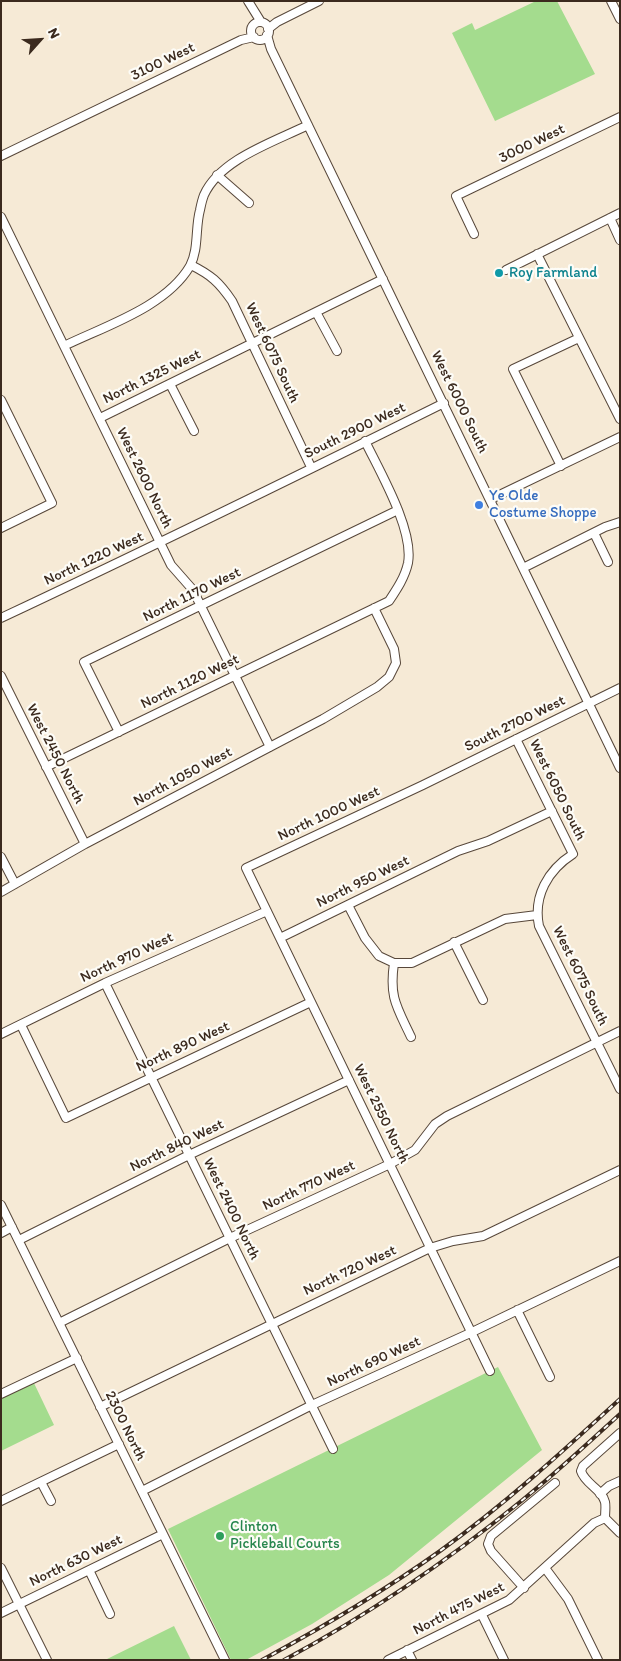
<!DOCTYPE html>
<style>
body{margin:0}
#map{position:relative;width:621px;height:1661px;overflow:hidden;background:#f6ead6;font-family:Itim,sans-serif}
canvas{display:block}
.frame{position:absolute;inset:0;border:2px solid #3b2a1e;pointer-events:none}
.north{position:absolute;left:15px;top:15px;width:50px;height:50px;-webkit-text-stroke:4px #fdfcf7;paint-order:stroke;rotate:64deg;font-size:14px;font-weight:700;line-height:20px;text-align:center;color:#3b2a1e}
.north::after{content:'';display:block;margin:auto;width:18px;height:22px;background:#3b2a1e;clip-path:polygon(50% 0,100% 100%,50% 72%,0 100%)}
</style>
<div id="map">
<canvas width="621" height="1661"></canvas>
<div class="frame"></div>
<div class="north">N</div>
</div>
<script>
const g = document.querySelector('canvas').getContext('2d');
g.lineJoin = 'round';
function fillPath(path, color) { g.fillStyle = color; g.fill(path, 'evenodd'); }
function stroke(path, color, width, dash) { g.strokeStyle = color; g.lineWidth = width; g.lineCap = dash ? 'butt' : 'round'; g.setLineDash(dash || []); g.stroke(path); }
function label(font, color, halo, rows, align = 'center') {
  g.font = font + ' Itim,sans-serif'; g.lineWidth = 4.5; g.setLineDash([]); g.textBaseline = 'middle'; g.strokeStyle = halo; g.fillStyle = color; for (const [text, x, y, turn = 0] of rows) {
    g.save(); g.translate(x, y); g.rotate((+turn || 0) * Math.PI / 180); g.textAlign = isNaN(turn) ? turn : align; if (halo) g.strokeText(text, 0, 0); g.fillText(text, 0, 0); g.restore();
  }
}
const green = new Path2D(`
 M536,1h21l38,73 -100,47 -43,-88 20,-10 3,7z
 M498,1367l44,83 -153,125 -77,49 -66,36h-15l-63,-131z
 M33,1381l21,44 -53,26v-54z
 M174,1626l17,34h-86z`);
const minor = new Path2D(`
 M248,1l13,21
 M611,1l9,18
 M251 31a9 9 0 1 1 18 0a9 9 0 1 1-18 0Z
 M268,29l9,-7 42,-21
 M267,35l4,14 349,719
 M1,156l240,-116 13,-3
 M217,175l32,28
 M1,217l170,348 22,25 77,157
 M610,218l10,22
 M474,234l-18,-38 164,-79
 M537,254l83,165
 M191,265c20,10 28,17 41,36l79,166
 M506,270l114,-57
 M316,312l21,39
 M64,346c41,-20 102,-39 126,-80 9,-17 5,-38 10,-56 1,-5 2,-10 4,-15 16,-36 70,-53 104,-70
 M170,384l24,47
 M1,400l51,103 -51,25
 M100,418l283,-139
 M561,466l-48,-97 66,-31
 M491,499l129,-62
 M594,533l14,29
 M523,568l82,-41 15,-5
 M1,618c149,-70 296,-142 443,-215
 M1,676l84,168
 M119,732l-35,-70 314,-152
 M516,739l57,115c-25,16 -40,42 -34,72l81,163
 M46,767l343,-166c8,-12 16,-24 19,-38 6,-33 -28,-91 -43,-122
 M1,857l14,27
 M1,892l84,-48 238,-125 54,-32 12,-10 7,-14 -2,-14 -20,-41
 M348,905l17,33 14,18 15,7c-5,35 3,44 17,74
 M280,938l178,-87 30,-10 64,-30
 M454,942l29,58
 M394,963h18l93,-44 32,-4
 M105,983l228,466
 M21,1025l45,93 245,-116
 M1,1034l104,-51 162,-72
 M1,1205l224,455
 M1,1233l11,-6
 M19,1240l170,-85 160,-75
 M517,1310l33,67
 M59,1323l171,-85 160,-74 25,-14 20,-26 12,-8 173,-85
 M490,1371l-244,-503 177,-83 197,-97
 M1,1394l76,-36
 M100,1407l330,-159 23,-7 30,-5 137,-66
 M41,1482l10,19
 M142,1491l170,-86 156,-71 152,-73
 M600,1494l9,-8 11,-5
 M1,1501l118,-57
 M605,1518c0,-5 1,-12 0,-16 -3,-13 -20,-18 -24,-31l2,-5 37,-33
 M605,1518l15,15
 M1,1568l46,92
 M545,1568l23,31 30,61
 M89,1570l21,44
 M524,1588l-33,-37 -3,-7 3,-8 64,-53
 M1,1613l162,-79
 M482,1615l22,45
 M407,1650l5,10
 M388,1660l121,-60 85,-77 11,-5`);
const rail = new Path2D(`
 M262,1660c61,-33 122,-69 178,-109 64,-46 122,-99 180,-152
 M284,1660c84,-45 162,-98 236,-158 35,-28 67,-58 100,-88`);
const markers = [
 [499,273,5,"#0f9aa8"],
 [479,505,5,"#3f7fe0"],
 [220,1536,5,"#2e9e5b"]
];
const streetNames = [
 ["3100 West",163,62,-26],
 ["3000 West",532,144,-26],
 ["West 6075 South",272,353,65],
 ["North 1325 West",152,377,-26],
 ["West 6000 South",459,402,64],
 ["South 2900 West",355,431,-26],
 ["West 2600 North",144,478,64],
 ["North 1220 West",94,559,-25],
 ["North 1170 West",192,595,-26],
 ["North 1120 West",190,682,-26],
 ["South 2700 West",515,724,-26],
 ["West 2450 North",55,754,63],
 ["North 1050 West",183,777,-28],
 ["West 6050 South",557,790,64],
 ["North 1000 West",329,814,-25],
 ["North 950 West",363,882,-26],
 ["North 970 West",127,958,-25],
 ["West 6075 South",580,976,64],
 ["North 890 West",183,1047,-25],
 ["West 2550 North",381,1114,64],
 ["North 840 West",177,1146,-26],
 ["North 770 West",309,1186,-25],
 ["West 2400 North",231,1209,64],
 ["North 720 West",350,1271,-25],
 ["North 690 West",374,1362,-25],
 ["2300 North",125,1426,64],
 ["North 630 West",76,1561,-26],
 ["North 475 West",459,1609,-27]
];
const cultureNames = [
 ["Roy Farmland",509,273]
];
const shopNames = [
 ["Ye Olde",489,496],
 ["Costume Shoppe",489,513]
];
const leisureNames = [
 ["Clinton",230,1527],
 ["Pickleball Courts",230,1544]
];
fillPath(green, '#a4dc8e');
stroke(minor, '#57473a', 10);
stroke(minor, '#fff', 8);
stroke(rail, '#3b2a1e', 4);
stroke(rail, '#fdfcf7', 2, [5.5]);
for (const [x, y, r, color] of markers) { const dot = new Path2D(); dot.arc(x, y, r, 0, 2 * Math.PI); g.fillStyle = color; g.fill(dot); stroke(dot, '#fdfcf7', 2); }
label('15px', '#3b2a1e', '#fdfcf7', streetNames);
label('15px', '#0d838f', '#fdfcf7', cultureNames, 'left');
label('15px', '#366cbe', '#fdfcf7', shopNames, 'left');
label('15px', '#27864d', '#fdfcf7', leisureNames, 'left');
</script>
